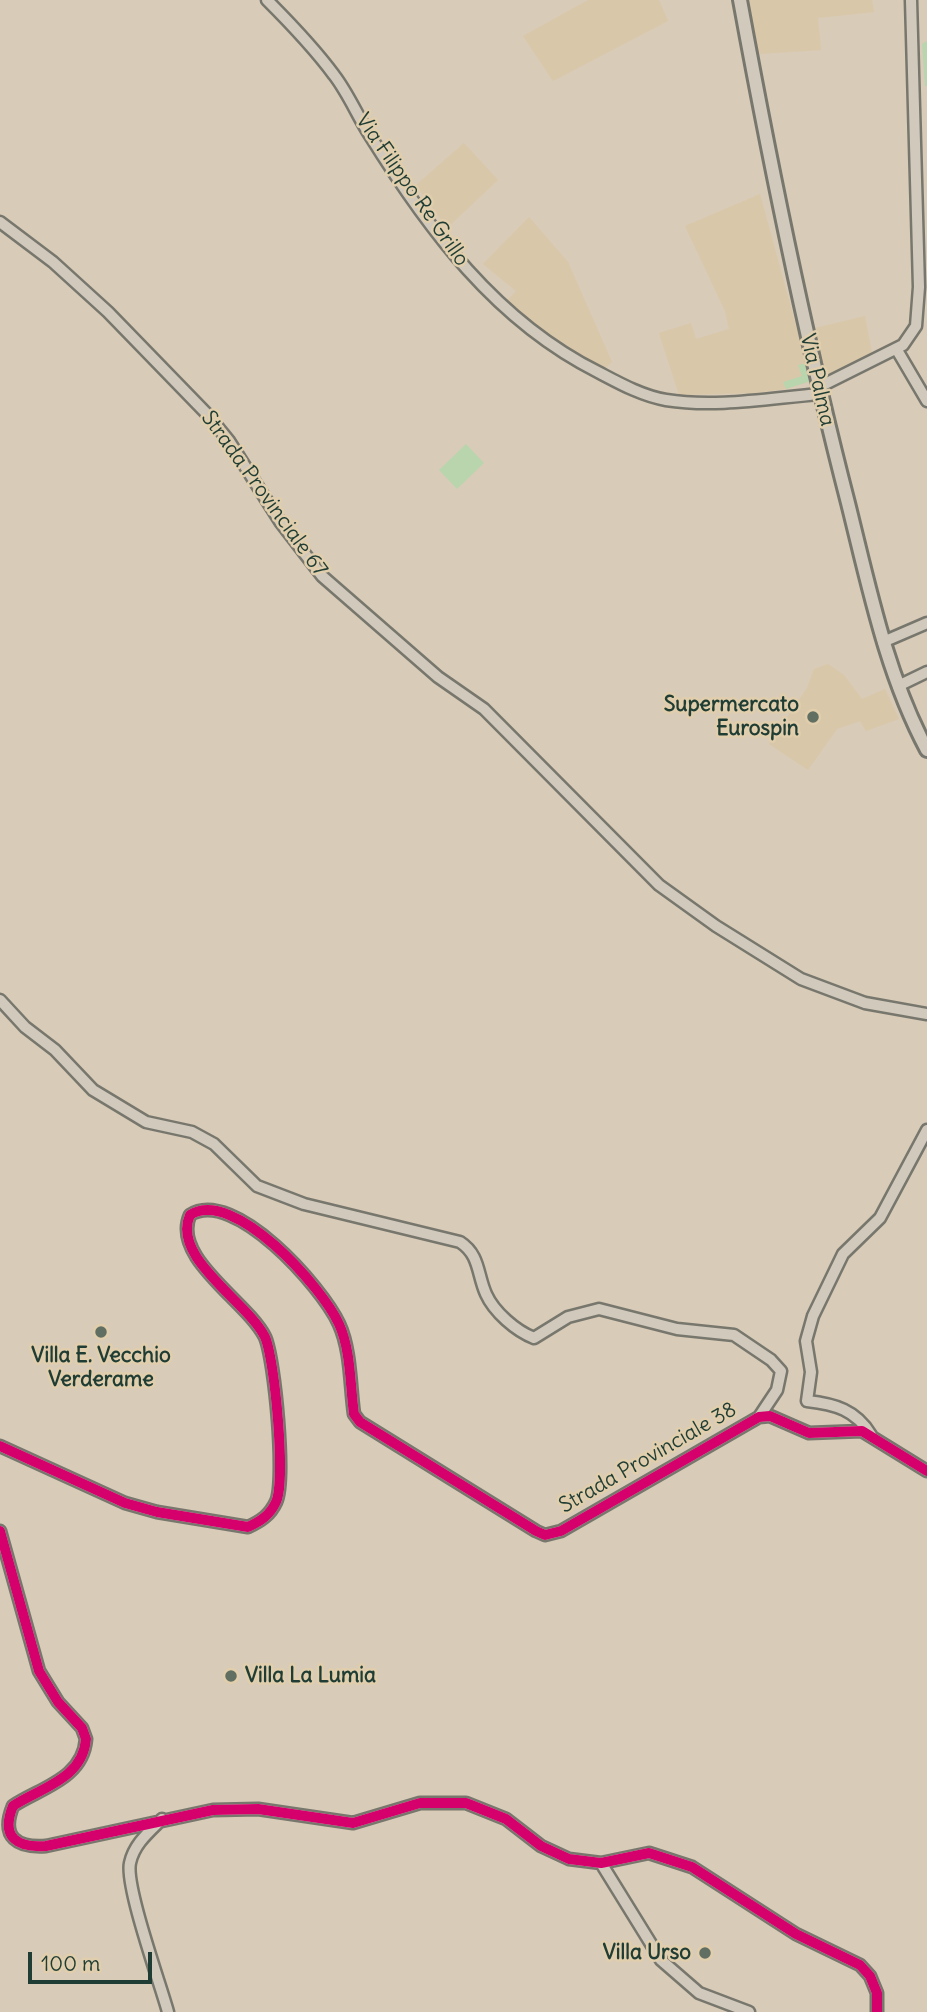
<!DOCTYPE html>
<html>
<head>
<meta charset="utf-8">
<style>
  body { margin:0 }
  #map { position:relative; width:927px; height:2012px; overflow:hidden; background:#d8cbb7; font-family:Delius,sans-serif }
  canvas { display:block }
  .scale { position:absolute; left:28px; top:1952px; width:124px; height:32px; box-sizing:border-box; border:4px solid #1f3d34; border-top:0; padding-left:9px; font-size:21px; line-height:24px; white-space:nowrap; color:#1f3d34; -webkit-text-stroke:5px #e1ceac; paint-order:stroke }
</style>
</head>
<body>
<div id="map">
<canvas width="927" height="2012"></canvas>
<div class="scale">100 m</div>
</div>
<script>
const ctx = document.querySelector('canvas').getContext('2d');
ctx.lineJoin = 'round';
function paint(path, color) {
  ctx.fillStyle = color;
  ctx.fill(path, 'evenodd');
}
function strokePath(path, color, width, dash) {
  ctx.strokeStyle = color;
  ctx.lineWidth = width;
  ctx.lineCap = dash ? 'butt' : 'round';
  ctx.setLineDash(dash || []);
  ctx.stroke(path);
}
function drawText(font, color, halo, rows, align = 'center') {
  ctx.font = font + ' Delius,sans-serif';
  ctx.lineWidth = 5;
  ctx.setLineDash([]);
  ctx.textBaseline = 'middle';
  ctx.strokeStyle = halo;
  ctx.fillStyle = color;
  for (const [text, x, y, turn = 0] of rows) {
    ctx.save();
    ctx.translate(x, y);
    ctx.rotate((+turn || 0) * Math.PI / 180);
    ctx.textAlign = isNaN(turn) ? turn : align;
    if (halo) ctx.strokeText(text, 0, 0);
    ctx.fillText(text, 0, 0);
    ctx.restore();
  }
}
const built = new Path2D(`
  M588 0H659L668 21 553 81 523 36Z
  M747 0H872L874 12 818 18 821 50 758 54Z
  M464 143 498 180 447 228 416 185Z
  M760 194 811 381 786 389 756 393 679 395 659 333 691 323 696 339 729 329 725 311 685 226Z
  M529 217 568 262 612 362 603 370 539 332 506 302 516 291 483 264Z
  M865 316 872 353 825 379 811 329Z
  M828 664 844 675 862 699 885 689 899 719 866 731 860 721 837 729 808 770 769 744 807 688 814 669Z`);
const green = new Path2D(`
  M927 41V86H925L922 44Z
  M807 363 811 381 786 389 783 382 802 376 798 365Z
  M466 444 484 463 457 489 439 470Z`);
const minor = new Path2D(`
  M267 0C291 24 314 48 334 75 348 93 357 115 369 134 428 229 496 321 598 372 619 383 642 396 666 400 716 408 770 398 820 394
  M0 222 53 262 108 312 207 414 229 441 281 523 322 576 438 677 484 709 659 885 716 926 801 979 865 1003 927 1014
  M897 350 927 401
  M819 387 903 345 916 326 919 287 911 0
  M883 642 927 623
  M898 686 927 672
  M0 1000 25 1027 55 1050 93 1090 146 1122 192 1132 214 1144 257 1186 304 1204 460 1242C480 1255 477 1274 486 1294 494 1312 516 1331 534 1338L568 1317 599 1309 677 1329 734 1335 771 1360 781 1371 777 1390 759 1417
  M871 1435C856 1410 835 1404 807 1401L811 1372 806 1341 813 1316 843 1254 880 1218 927 1130
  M0 1446 125 1503 157 1512 248 1527C261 1521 270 1515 276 1502 286 1481 275 1360 265 1337 247 1301 171 1258 190 1215 234 1187 322 1287 339 1324 351 1350 350 1385 354 1414L360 1422 536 1531 545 1535 561 1531 759 1417 770 1416 809 1433 862 1431 927 1471
  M0 1531 39 1671 58 1702 82 1728 86 1739C83 1779 40 1788 13 1806 0 1838 18 1848 46 1846L213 1810 258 1809 353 1823 420 1803H466L506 1819 541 1846 569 1859 601 1863 649 1853 692 1867 796 1934 860 1965 870 1976 877 1993V2012
  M162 1819C149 1832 134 1844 130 1863 125 1886 160 1983 168 2012
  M601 1863 661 1960 699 1993 749 2012`);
const major = new Path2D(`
  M740 0C771 169 805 337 848 503 869 587 886 673 927 750`);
const cycleway = new Path2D(`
  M0 1446 125 1503 157 1512 248 1527C261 1521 270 1515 276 1502 286 1481 275 1360 265 1337 247 1301 171 1258 190 1215 234 1187 322 1287 339 1324 351 1350 350 1385 354 1414L360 1422 536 1531 545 1535 561 1531 759 1417 770 1416 809 1433 862 1431 927 1471
  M0 1531 39 1671 58 1702 82 1728 86 1739C83 1779 40 1788 13 1806 0 1838 18 1848 46 1846L213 1810 258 1809 353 1823 420 1803H466L506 1819 541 1846 569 1859 601 1863 649 1853 692 1867 796 1934 860 1965 870 1976 877 1993V2012`);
const markers = [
  [813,717,7,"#606f62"],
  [101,1332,7,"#606f62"],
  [231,1676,7,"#606f62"],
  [705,1953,7,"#606f62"]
];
const streetNames = [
  ["Via Filippo Re Grillo",412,190,55],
  ["Via Palma",817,380,77],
  ["Strada Provinciale 67",264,494,54],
  ["Strada Provinciale 38",648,1458,-30]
];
const poiNames = [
  ["Supermercato",799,705],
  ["Eurospin",799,729],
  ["Villa E. Vecchio",101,1356,"center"],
  ["Verderame",101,1380,"center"],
  ["Villa La Lumia",245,1676,"left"],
  ["Villa Urso",691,1953]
];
paint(built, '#d9c7a9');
paint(green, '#b9d5ae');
strokePath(minor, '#78776d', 15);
strokePath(major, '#78776d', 18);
strokePath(minor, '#d1c9bc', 10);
strokePath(major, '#d1c9bc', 12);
strokePath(cycleway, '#d6006c', 10);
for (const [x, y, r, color] of markers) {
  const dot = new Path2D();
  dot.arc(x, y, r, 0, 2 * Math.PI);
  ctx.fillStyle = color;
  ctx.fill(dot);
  strokePath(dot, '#e1ceac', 2.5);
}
drawText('21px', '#1f3d34', '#e1ceac', streetNames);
drawText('bold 21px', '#1f3d34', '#e1ceac', poiNames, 'right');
</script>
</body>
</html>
